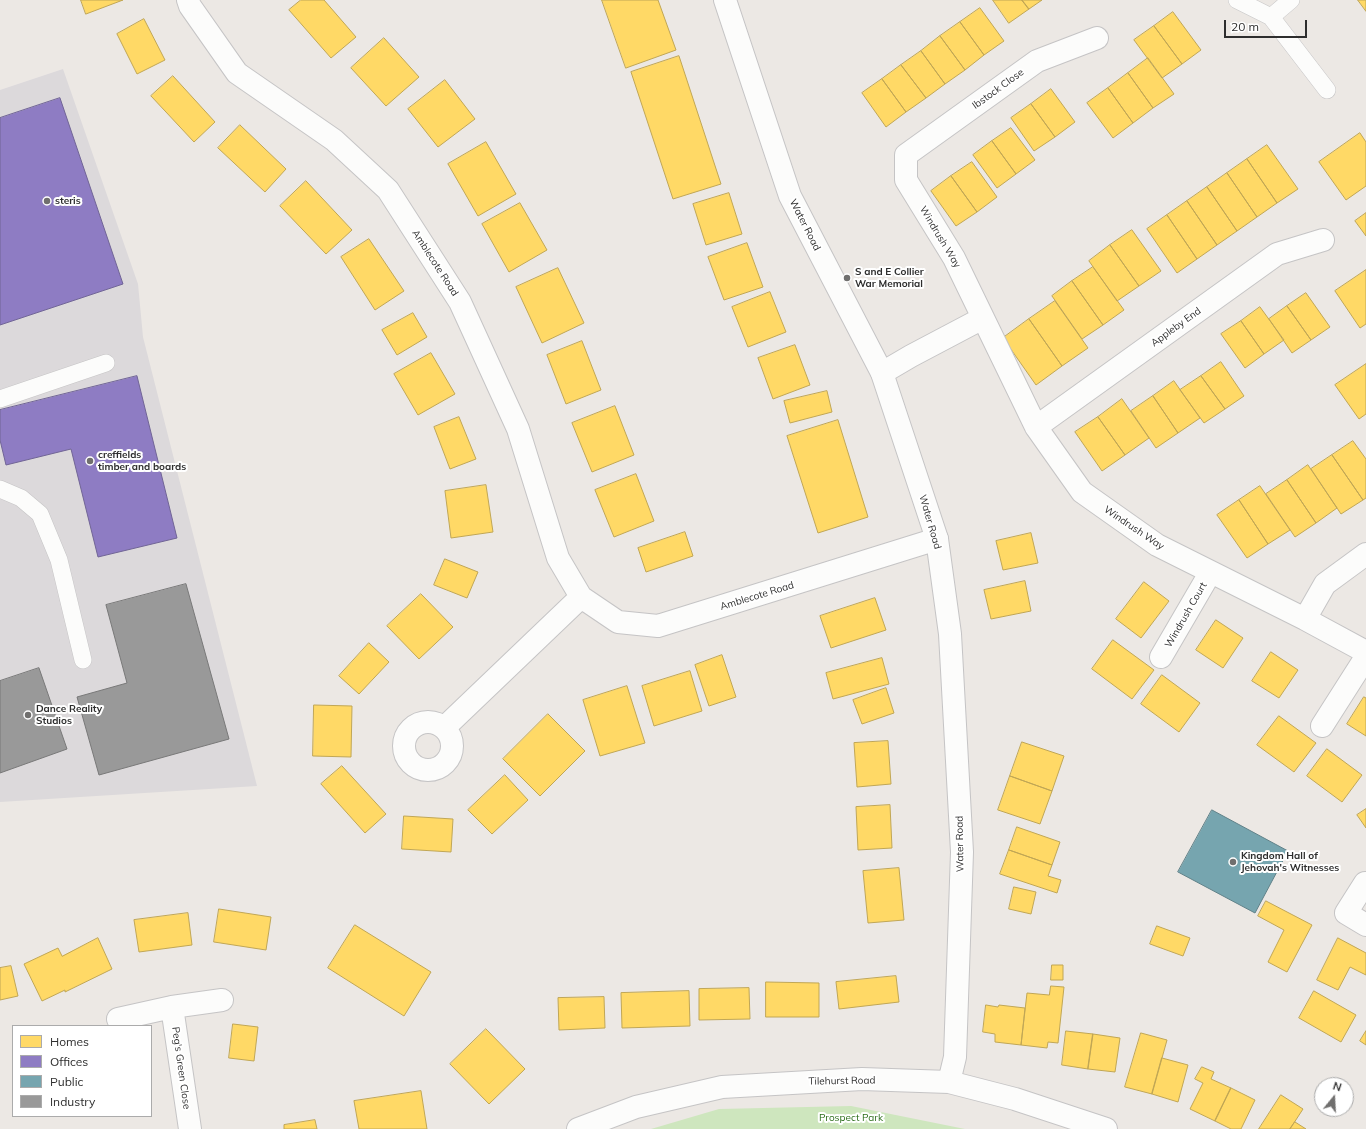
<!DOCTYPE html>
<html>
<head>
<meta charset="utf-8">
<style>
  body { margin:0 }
  #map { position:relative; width:1366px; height:1129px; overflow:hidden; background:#ece8e4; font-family:Mulish,sans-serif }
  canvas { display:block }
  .legend { position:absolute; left:12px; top:1025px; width:140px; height:92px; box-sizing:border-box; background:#fff; border:1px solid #ababab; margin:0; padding:5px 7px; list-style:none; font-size:12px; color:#2e2e2e }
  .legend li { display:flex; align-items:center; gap:8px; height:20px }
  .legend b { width:20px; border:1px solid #ababab }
  .north { position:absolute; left:1314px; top:1077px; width:40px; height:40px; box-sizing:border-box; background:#fff; border:1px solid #ababab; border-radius:50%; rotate:18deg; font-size:11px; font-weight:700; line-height:16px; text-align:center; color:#2e2e2e }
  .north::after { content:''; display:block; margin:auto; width:14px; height:18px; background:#706f6e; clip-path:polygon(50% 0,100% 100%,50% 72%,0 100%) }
  .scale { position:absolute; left:1224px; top:20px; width:83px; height:18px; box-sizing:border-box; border:2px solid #2e2e2e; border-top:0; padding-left:5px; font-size:12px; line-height:14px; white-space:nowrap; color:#2e2e2e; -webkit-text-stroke:3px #fff; paint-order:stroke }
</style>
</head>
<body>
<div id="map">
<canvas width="1366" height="1129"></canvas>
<ul class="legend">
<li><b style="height:11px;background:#ffd966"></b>Homes</li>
<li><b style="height:11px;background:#8e7cc3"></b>Offices</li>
<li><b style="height:11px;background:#76a5af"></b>Public</li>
<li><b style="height:11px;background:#999"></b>Industry</li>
</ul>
<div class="north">N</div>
<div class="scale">20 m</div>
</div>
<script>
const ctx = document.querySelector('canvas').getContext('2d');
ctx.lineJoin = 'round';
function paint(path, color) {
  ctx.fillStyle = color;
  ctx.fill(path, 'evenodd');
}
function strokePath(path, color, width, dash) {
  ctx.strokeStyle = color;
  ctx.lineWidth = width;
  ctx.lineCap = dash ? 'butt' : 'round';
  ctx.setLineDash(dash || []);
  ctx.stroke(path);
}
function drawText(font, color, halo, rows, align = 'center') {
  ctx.font = font + ' Mulish,sans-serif';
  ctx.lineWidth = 4;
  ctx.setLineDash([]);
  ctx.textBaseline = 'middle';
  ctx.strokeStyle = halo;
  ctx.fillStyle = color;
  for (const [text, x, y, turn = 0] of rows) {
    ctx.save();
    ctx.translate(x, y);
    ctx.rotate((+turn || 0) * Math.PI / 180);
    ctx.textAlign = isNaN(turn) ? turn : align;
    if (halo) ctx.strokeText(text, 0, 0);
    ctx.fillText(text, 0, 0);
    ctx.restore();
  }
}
const industrial = new Path2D(`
  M63 69 138 284 143 337 257 786 0 802V90Z`);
const green = new Path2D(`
  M851 1106 965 1129H651L719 1109Z`);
const homes = new Path2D(`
  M81 0H123L86 14Z
  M301 0H324L356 37 331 58 289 10Z
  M602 0H658L676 50 626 68Z
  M993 0H1022L1029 9 1009 23Z
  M1022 0H1042L1029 9Z
  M1358 0H1366V11Z
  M980 8 1004 41 984 55 960 22Z
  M1173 12 1201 50 1182 64 1154 26Z
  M144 19 165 60 137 74 117 34Z
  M960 22 984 55 965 70 940 36Z
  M1154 26 1182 64 1162 78 1134 40Z
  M940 36 965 70 945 84 921 51Z
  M384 38 419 77 386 106 351 68Z
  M921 51 945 84 926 98 901 65Z
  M679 56 721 184 673 199 631 72Z
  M1148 58 1174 94 1153 108 1128 73Z
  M901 65 926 98 906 112 882 79Z
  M1128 73 1153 108 1133 123 1108 88Z
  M173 76 215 122 194 142 151 96Z
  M882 79 906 112 886 127 862 93Z
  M445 80 475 119 438 147 408 109Z
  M1108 88 1133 123 1113 138 1087 103Z
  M1051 89 1075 122 1055 137 1031 104Z
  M1031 104 1055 137 1034 151 1011 118Z
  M240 125 286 169 265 192 218 148Z
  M1011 128 1035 160 1016 174 992 141Z
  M1360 133 1366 142V186L1346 200 1319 162Z
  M992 141 1016 174 997 188 973 155Z
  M486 142 516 194 478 216 448 164Z
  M1267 145 1298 189 1277 203 1247 159Z
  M1247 159 1277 203 1257 217 1227 173Z
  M972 162 997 197 977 212 951 176Z
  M1227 173 1257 217 1237 231 1207 187Z
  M951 176 977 212 956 226 931 191Z
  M306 181 352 230 326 254 280 206Z
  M1207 187 1237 231 1217 245 1187 201Z
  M729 193 742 234 706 245 693 204Z
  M1187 201 1217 245 1197 259 1167 215Z
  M520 203 547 250 509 272 482 224Z
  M1366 213V236L1355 221Z
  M1167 215 1197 259 1177 273 1147 229Z
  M1132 230 1161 271 1139 286 1110 245Z
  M369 239 404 291 375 310 341 257Z
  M747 243 763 287 724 300 708 257Z
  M1110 245 1139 286 1117 301 1089 261Z
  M1093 267 1124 310 1103 325 1072 281Z
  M558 268 584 323 542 343 516 287Z
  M1366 270V324L1360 328 1335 291Z
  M1072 281 1103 325 1082 339 1052 296Z
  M770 292 786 332 748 347 732 307Z
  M1306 293 1330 327 1311 340 1287 306Z
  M1055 301 1088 348 1062 366 1029 319Z
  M1287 306 1311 340 1292 353 1269 319Z
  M1260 307 1284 340 1264 354 1241 321Z
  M413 313 427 337 397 355 382 330Z
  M1029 319 1062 366 1036 385 1003 338Z
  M1241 321 1264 354 1245 368 1221 334Z
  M582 341 601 390 566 404 547 355Z
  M795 345 810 385 773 399 758 358Z
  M431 353 455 394 418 415 394 374Z
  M1221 362 1244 396 1225 409 1201 376Z
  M1366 364V414L1359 419 1335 385Z
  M1201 376 1225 409 1204 423 1180 390Z
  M1174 381 1200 418 1178 433 1153 396Z
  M827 391 832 412 790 423 784 401Z
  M1153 396 1178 433 1156 448 1131 411Z
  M1122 399 1149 438 1125 455 1098 417Z
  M615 406 634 455 592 472 572 423Z
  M459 417 476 459 450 469 434 427Z
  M1098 417 1125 455 1102 471 1075 432Z
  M838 420 868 517 818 533 787 436Z
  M1353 441 1366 459V498L1363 500 1332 455Z
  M1332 455 1363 500 1341 514 1311 469Z
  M1308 465 1337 508 1316 523 1287 480Z
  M636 474 654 521 614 537 595 490Z
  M1287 480 1316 523 1295 537 1266 494Z
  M486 485 493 532 451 538 445 491Z
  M1260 486 1290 530 1268 544 1239 500Z
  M1239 500 1268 544 1247 558 1217 515Z
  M685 532 693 556 646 572 638 548Z
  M1031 533 1038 563 1003 570 996 541Z
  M445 559 478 572 467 598 434 585Z
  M1025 581 1031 611 991 619 984 590Z
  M1144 582 1169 601 1141 638 1116 619Z
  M421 594 453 627 419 659 387 626Z
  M875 598 886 630 831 648 820 616Z
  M1216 620 1243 638 1223 668 1196 650Z
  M1113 640 1154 670 1132 699 1092 669Z
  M369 643 389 662 359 694 339 676Z
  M1271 652 1298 670 1279 698 1252 681Z
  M722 655 736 697 709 706 695 665Z
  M882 658 889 684 833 699 826 673Z
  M690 671 702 711 654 726 642 686Z
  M1162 675 1200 703 1179 732 1141 704Z
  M627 686 645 743 600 756 583 700Z
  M886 688 894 713 862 724 853 700Z
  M1364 697 1366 698V736L1347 724Z
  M314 705 352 706 351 757 313 756Z
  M548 714 585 751 540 796 503 759Z
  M1279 716 1316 743 1294 772 1257 745Z
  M888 741 891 784 857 787 854 743Z
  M1022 742 1064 756 1052 791 1010 776Z
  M1327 749 1362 775 1342 802 1307 776Z
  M342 766 386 814 365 833 321 784Z
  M505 775 528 800 492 834 468 810Z
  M1010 776 1052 791 1040 824 998 810Z
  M890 805 892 848 858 850 856 807Z
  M1366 809V828L1357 815Z
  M404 816 453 819 451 852 402 849Z
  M1017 827 1060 842 1052 865 1009 850Z
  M1009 850 1052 865 1048 876 1061 880 1057 893 1000 874Z
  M899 868 904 920 868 923 863 871Z
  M1014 887 1036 892 1031 914 1009 909Z
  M1266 901 1312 925 1287 972 1268 962 1284 930 1258 916Z
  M219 909 271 917 266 950 214 942Z
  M188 913 192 945 139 952 134 920Z
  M355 925 431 972 404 1016 328 968Z
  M1157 926 1190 938 1183 956 1150 944Z
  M98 938 112 969 65 992V990L42 1001 24 964 58 948 62 956Z
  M1338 938 1366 953V975L1350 967 1338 990 1317 980Z
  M1052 965H1063V980H1051Z
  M11 966 18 996 0 1000V968Z
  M896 976 899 1002 839 1009 836 982Z
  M766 982 819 983V1017H766Z
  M1051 986 1064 987 1058 1043 1048 1042 1047 1048 1021 1045 1027 993 1049 995Z
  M749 988 750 1019 699 1020V989Z
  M689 991 690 1026 622 1028 621 993Z
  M1314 991 1356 1015 1341 1042 1299 1018Z
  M604 997 605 1028 559 1030 558 998Z
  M986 1005 998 1007 999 1005 1025 1008 1021 1045 995 1042V1034L983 1032Z
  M233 1024 258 1027 254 1061 229 1058Z
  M486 1029 525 1069 489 1104 450 1064Z
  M1066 1031 1093 1034 1088 1069 1062 1065Z
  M1366 1031V1045L1360 1041Z
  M1141 1033 1167 1040 1152 1094 1125 1087Z
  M1093 1034 1120 1038 1115 1072 1088 1069Z
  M1162 1058 1188 1065 1178 1102 1152 1094Z
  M1202 1067 1214 1072 1211 1079 1231 1088 1215 1121 1190 1109 1203 1083 1195 1079Z
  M1231 1088 1255 1100 1241 1129H1231L1215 1121Z
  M421 1091 427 1129H359L354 1101Z
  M1281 1095 1303 1109 1290 1129H1259Z
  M315 1120 317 1129H284V1125Z
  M1295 1122 1306 1129H1290Z`);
const offices = new Path2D(`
  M60 98 123 284 0 325V118Z
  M137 376 177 538 98 557 71 449 6 465 0 440V410Z`);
const public = new Path2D(`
  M1212 810 1288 851 1255 913 1178 872Z`);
const industry = new Path2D(`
  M186 584 229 739 99 775 77 697 127 683 106 605Z
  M39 668 67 749 0 773V681Z`);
const service = new Path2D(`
  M1237 0 1271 17 1327 90
  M1271 17 1291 0
  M0 399 106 363
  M0 489 21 498 40 514 59 560 83 660`);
const minor = new Path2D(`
  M188 0 190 6 237 73 334 140 388 190 460 302 518 429 558 558 581 597 618 622 658 626 937 539
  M1097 38 1037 61 906 155V180L954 258 1036 427 1082 492 1157 545 1305 619 1366 652
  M882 373 911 356 983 318
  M1036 427 1277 254 1323 240
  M1305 619 1325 584 1366 554
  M1161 657 1210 573
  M404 746a24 24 0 1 1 48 0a24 24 0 1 1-48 0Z
  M1322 726 1366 657
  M444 728 581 597
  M1365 883 1346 913 1366 925
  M172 1007 222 1000
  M118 1019 172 1007 190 1129`);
const tertiary = new Path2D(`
  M725 0 790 196 882 373 937 539 950 634 962 852 955 1057 949 1082
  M578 1129 636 1107 722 1087 862 1079 949 1082 1015 1099 1106 1129`);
const markers = [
  [47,201,4,"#706f6e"],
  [847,278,4,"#706f6e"],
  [90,461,4,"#706f6e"],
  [28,715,4,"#706f6e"],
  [1233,862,4,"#706f6e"]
];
const streetNames = [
  ["Ibstock Close",998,89,-36],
  ["Water Road",805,225,63],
  ["Windrush Way",940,237,59],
  ["Amblecote Road",435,263,57],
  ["Appleby End",1176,327,-36],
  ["Water Road",930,522,74],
  ["Windrush Way",1134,528,34],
  ["Amblecote Road",757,596,-17],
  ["Windrush Court",1186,615,-60],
  ["Water Road",960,844,-91],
  ["Peg's Green Close",181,1068,82],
  ["Tilehurst Road",842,1081,-1]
];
const poiNames = [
  ["steris",55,201],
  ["S and E Collier",855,272],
  ["War Memorial",855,284],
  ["creffields",98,455],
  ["timber and boards",98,467],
  ["Dance Reality",36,709],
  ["Studios",36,721],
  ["Kingdom Hall of",1241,856],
  ["Jehovah's Witnesses",1241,868]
];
const parkNames = [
  ["Prospect Park",851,1118]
];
paint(industrial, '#dcd9db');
paint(green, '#cee6be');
paint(homes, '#ffd966');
strokePath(homes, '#c0a655', 1);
paint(offices, '#8e7cc3');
strokePath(offices, '#716596', 1);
paint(public, '#76a5af');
strokePath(public, '#608188', 1);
paint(industry, '#999');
strokePath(industry, '#797979', 1);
strokePath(service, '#c5c4c5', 18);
strokePath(minor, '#c5c4c5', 24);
strokePath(tertiary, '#c5c4c5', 24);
strokePath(service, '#fcfcfb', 17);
strokePath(minor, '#fcfcfb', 22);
strokePath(tertiary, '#fcfcfb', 22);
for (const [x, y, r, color] of markers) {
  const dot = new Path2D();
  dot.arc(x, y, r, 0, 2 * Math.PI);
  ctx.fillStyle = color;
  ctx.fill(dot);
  strokePath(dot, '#fff', 1.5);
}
drawText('10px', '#2e2e2e', '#fff', streetNames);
drawText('bold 10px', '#2e2e2e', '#fff', poiNames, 'left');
drawText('10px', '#2c6e1b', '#fff', parkNames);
</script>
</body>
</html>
